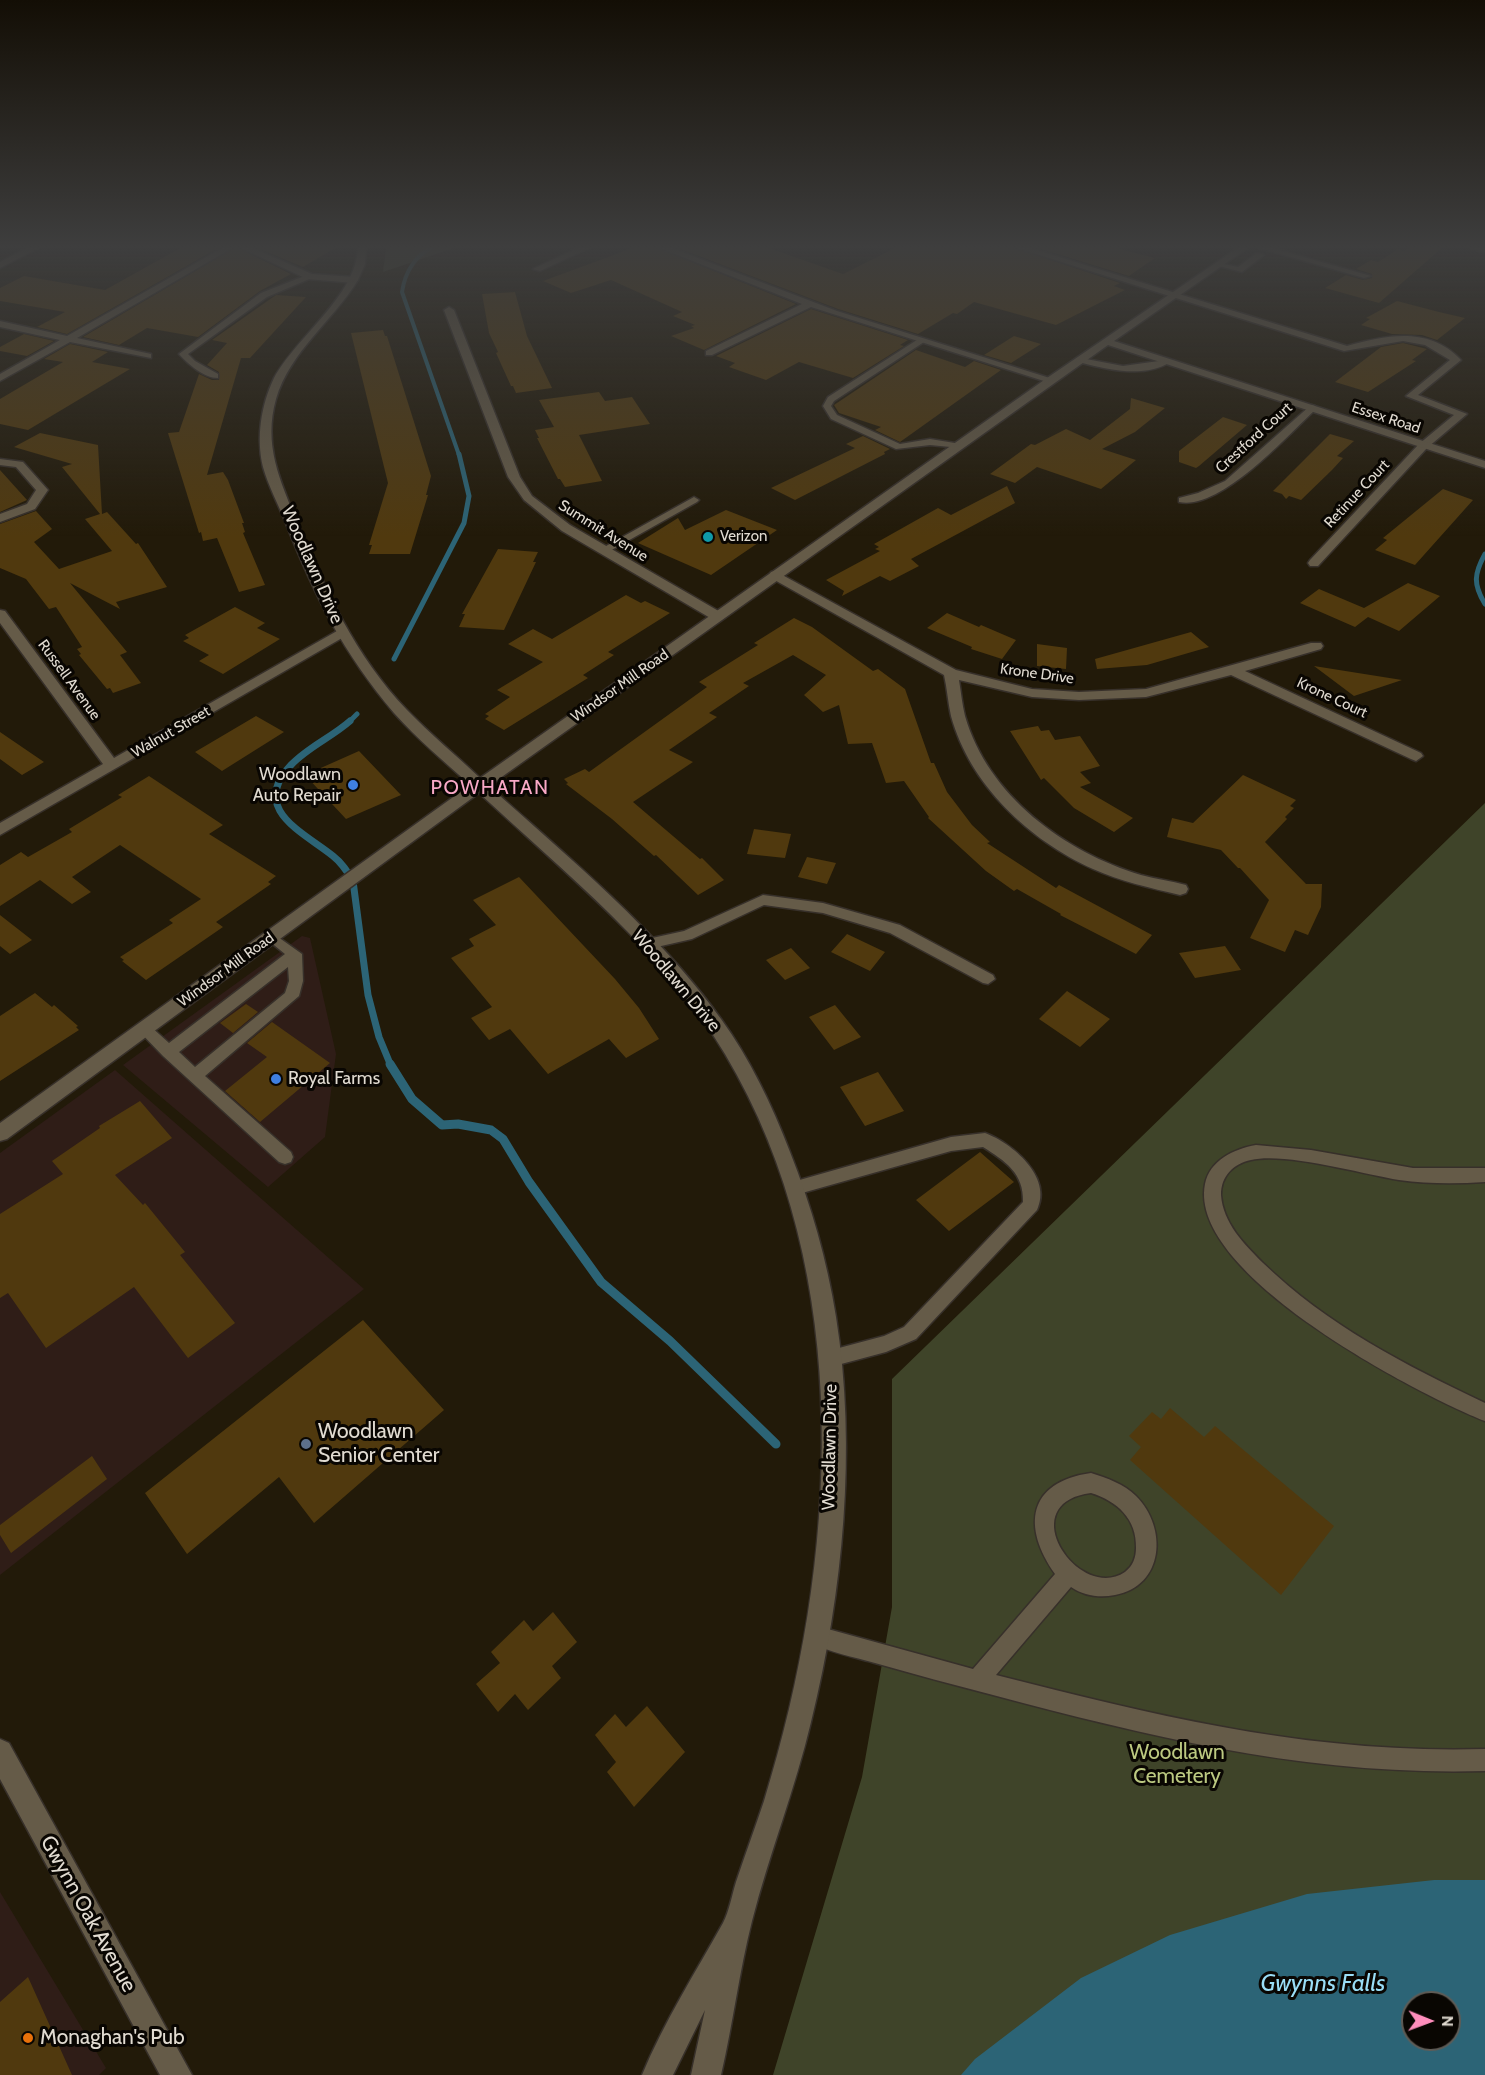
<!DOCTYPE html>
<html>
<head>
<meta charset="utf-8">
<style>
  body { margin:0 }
  #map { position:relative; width:1485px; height:2075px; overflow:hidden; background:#221a09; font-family:Cabin,sans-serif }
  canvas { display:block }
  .north { position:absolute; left:1401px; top:1991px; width:60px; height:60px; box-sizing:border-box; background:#090602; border:2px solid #5f5b55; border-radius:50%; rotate:91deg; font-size:16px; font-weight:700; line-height:24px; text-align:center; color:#e1dbd1 }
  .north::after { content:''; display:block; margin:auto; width:21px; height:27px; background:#fe8ebc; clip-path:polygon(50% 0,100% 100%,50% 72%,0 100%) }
</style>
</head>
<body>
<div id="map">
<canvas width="1485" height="2075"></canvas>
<div class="north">N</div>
</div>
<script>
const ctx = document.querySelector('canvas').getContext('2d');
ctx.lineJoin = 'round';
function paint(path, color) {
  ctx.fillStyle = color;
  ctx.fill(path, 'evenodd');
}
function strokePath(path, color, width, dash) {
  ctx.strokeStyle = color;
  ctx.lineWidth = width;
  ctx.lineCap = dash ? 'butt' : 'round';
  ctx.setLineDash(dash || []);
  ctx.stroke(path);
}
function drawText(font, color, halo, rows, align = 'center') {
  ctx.font = font + ' Cabin,sans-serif';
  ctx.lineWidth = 6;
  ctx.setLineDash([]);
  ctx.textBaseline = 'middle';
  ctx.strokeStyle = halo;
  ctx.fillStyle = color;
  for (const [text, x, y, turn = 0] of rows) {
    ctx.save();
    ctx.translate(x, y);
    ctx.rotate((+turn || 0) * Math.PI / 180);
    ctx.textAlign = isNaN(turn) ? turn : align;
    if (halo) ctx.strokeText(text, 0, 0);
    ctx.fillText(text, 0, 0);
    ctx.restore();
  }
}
const commercial = new Path2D(`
  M302 936 310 938 336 1054 325 1137 268 1187 123 1065Z
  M115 1070 364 1289 0 1575V1153Z
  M0 1892 106 2068 99 2075H0Z`);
const green = new Path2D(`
  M386 247H457L383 272Z
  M1485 803V2075H773L862 1777 892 1607V1379ZM1413 2003H1449V2039H1413Z`);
const water = new Path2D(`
  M1434 1880H1485V2075H961L975 2059 1081 1978 1170 1935 1307 1894ZM1413 2003H1449V2039H1413Z`);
const streamFar3 = new Path2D(`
  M432 247C414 257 405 272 402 292L459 455`);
const streamFar2 = new Path2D(`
  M1485 554C1474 574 1473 584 1485 604
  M394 659 464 523 469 496 459 454
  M349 722 357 714`);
const streamFar1 = new Path2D(`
  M350 721C332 737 308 747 291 765 249 809 303 832 333 856 342 863 347 871 353 881L368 995 379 1037 391 1066`);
const stream = new Path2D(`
  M390 1064 412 1099 442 1125 458 1124 491 1130 503 1139 529 1182 601 1282 670 1341 776 1444`);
const building = new Path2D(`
  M182 247H220L67 334 37 327 65 312 0 301V288L24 276 105 290Z
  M236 247 291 274 260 291 198 337 147 328 119 345 83 337Z
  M255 247H337L303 267Z
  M635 247H655L796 304 704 350 671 336 694 328 691 326 695 325 673 316 682 312 611 280 571 293 543 281Z
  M675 247H766L843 274 897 247H1012L1120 283 1114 286 1125 290 1056 325 974 302 957 314 953 313 918 334 838 309Z
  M1034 247H1112L1155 258 1129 276Z
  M1410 247H1443L1379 303 1325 288 1346 275 1363 280 1372 278V274L1356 269 1371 260 1378 262 1398 249 1404 251Z
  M515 292 527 336 552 388 516 393 513 386H511L496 353 498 352 489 333 482 294Z
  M276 295 306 297 250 358H241L207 475 223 472 228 480 244 523H242L245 532 243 533 265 585 239 592 217 538 203 541 201 532 199 533 168 433 179 432 199 374 212 380H219V372L207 365 227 343 212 340Z
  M1397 301 1439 312 1465 318 1437 340 1422 335 1392 334 1361 325 1370 319 1366 318Z
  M811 309 908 340 900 345 904 346 853 378 799 362 766 380 729 367 735 363 716 356Z
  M383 330 385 336H387L431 476 426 495H428L410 554H369L372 545H369L388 483 351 333Z
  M24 334 54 341 27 356 0 351V347Z
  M1014 336 1041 344 1011 363 984 355Z
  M1403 343 1427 349 1412 360 1416 361 1368 392 1335 382 1381 347Z
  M70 344 108 352 92 362 130 369 28 430 0 424V399L63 362 44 359Z
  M916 350 965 367 974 361 1001 370 900 442 875 430 881 427 839 413 834 405Z
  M599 392 605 401 632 397 650 424 579 435 602 481 565 487 560 479H558L537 438H539L535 430 554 427 539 400Z
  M1131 398 1165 408 1135 432 1102 449 1136 460 1101 489 1037 467 1015 483 990 474 1031 444 1035 445 1066 429 1090 440 1130 409Z
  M1223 417 1247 425 1199 466 1196 468 1179 462V451Z
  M40 433 98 445 102 514 107 512 136 544 138 543 167 587 116 602 120 609 70 583 127 652 120 655 141 683 113 693 110 688 107 689 79 655 81 654 77 649 82 647 56 607 49 609 26 579 0 568V524L36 511 52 529 34 542 59 569 112 551 85 519 100 514 62 467 72 464 14 447Z
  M1330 434 1354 441 1337 456 1343 458 1332 470 1301 500 1289 496 1286 499 1282 494 1273 491Z
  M863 436 890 449 884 452 885 454 795 500 771 488 855 448 846 444Z
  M0 470 27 500 0 512Z
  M1007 486 1015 503 911 559 919 566 890 581 880 576 842 596 844 591 826 580 880 551 875 549 879 547 874 544 938 508 951 515Z
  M1443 489 1473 500 1415 565 1375 550 1387 540 1383 538Z
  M726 510 777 530 711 575 638 543 678 518 685 530Z
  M498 549 538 552 533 562H536L504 630 459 627 465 614H462Z
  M1408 583 1440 596 1399 631 1368 617 1355 627 1300 603 1319 589 1364 608Z
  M626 595 641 603 645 601 670 613 608 652 614 655 583 675 588 678 504 730 485 719 489 716 485 714 510 697 497 690 543 662 508 644 533 629 552 639Z
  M235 607 265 623 257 628 280 639 223 674 199 661 209 655 183 641 189 638 185 635Z
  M947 613 979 627 981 625 1016 640 1002 659 971 649 972 647 927 628Z
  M794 618 812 627 873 671 878 669 905 689 931 763H934L947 792 972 825 990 842 987 843 1056 888 1059 885 1152 935 1136 954 1060 915 1061 914 1017 889 1014 891 986 871 928 818 929 817 904 781 886 783 872 743 848 744 839 705 823 712 804 695 826 675 793 655 743 683 749 686 709 713 717 717 669 750 693 762 633 802 700 859 702 858 724 880 698 895 656 855 654 856 612 819 566 784 568 783 564 779 585 769 589 772 707 687 699 682 758 645 754 643Z
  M1191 632 1209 647 1147 665 1097 669 1095 659Z
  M1037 644 1067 648 1066 669 1037 666Z
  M1314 666 1402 680 1354 696Z
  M256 716 284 732 222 771 195 752Z
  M1038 726 1041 731 1049 730 1055 740 1080 736 1100 766 1080 772 1091 783 1080 787 1133 818 1114 832 1074 808 1044 778 1041 780 1010 731Z
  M0 732 44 762 22 775 0 759Z
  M359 751 401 795 346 819 305 775Z
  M1243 775 1296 800 1290 806 1294 808 1285 817 1287 819 1265 842 1306 884H1322L1321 907 1308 935 1295 930 1285 952 1250 938 1269 900 1240 868H1238L1221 850 1167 837 1172 818 1193 823Z
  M149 776 223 825 209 834 276 876 268 882 271 884 216 922 223 927 146 980 122 961 124 960 120 957 173 923 169 920 201 899 120 845 72 877 91 892 72 904 40 880 0 906V865L21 852 28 857 72 832 69 829 122 797 118 795Z
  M754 829 791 834 785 858 747 854Z
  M807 857 836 863 827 884 798 877Z
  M519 877 615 979 639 1008 659 1039 626 1058 609 1039 548 1074 510 1029 489 1040 471 1018 492 1007 451 958 474 946 469 939 496 925 473 900Z
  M0 915 32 940 10 954 0 946Z
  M847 934 885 952 870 971 831 952Z
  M1225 946 1241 970 1195 978 1179 953Z
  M791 948 810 968 785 980 766 960Z
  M1067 991 1110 1019 1080 1047 1039 1019Z
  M35 993 52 1007 54 1005 78 1026 76 1027 79 1030 0 1081V1016Z
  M246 1004 258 1012 233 1033 220 1023Z
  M835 1005 861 1037 834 1050 809 1017Z
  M272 1022 330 1063 260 1122 225 1091 267 1057 247 1043Z
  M878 1072 904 1111 865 1126 840 1087Z
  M140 1101 172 1138 115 1175 143 1205 145 1203 185 1252 180 1255 235 1323 188 1358 134 1287 46 1348 8 1293 0 1298V1214L63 1174 52 1161 100 1128 99 1126Z
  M980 1152 1014 1182 949 1231 916 1200Z
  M363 1320 444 1410 314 1523 279 1477 187 1554 145 1493Z
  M1170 1408 1204 1437 1215 1426 1334 1526 1281 1595 1130 1460 1141 1447 1129 1436 1152 1412 1161 1419Z
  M92 1456 107 1479 11 1553 0 1535V1525Z
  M553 1612 577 1642 552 1666 561 1678 528 1710 515 1694 498 1712 476 1684 500 1663 491 1652 524 1620 533 1631Z
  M647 1706 685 1752 634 1807 607 1772 616 1762 595 1735 615 1714 626 1727Z
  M28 1977 72 2075H0V2002Z`);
const lane = new Path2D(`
  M1256 247H1268L1371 276 1364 278Z
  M1257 253 1264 255 1242 272 1215 265 1219 263 1238 267Z
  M307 275 314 277 267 297 188 354 195 361 218 374V378C204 378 188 364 179 354L261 293Z
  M920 338 927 340 834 401 831 406 837 415 900 444 930 439 961 444V448L930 445 896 449 831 419 823 406 828 397Z
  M1081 358 1123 366 1166 360 1170 362C1144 379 1106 369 1078 362V358Z
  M694 497 699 500 697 502 608 552 599 550Z
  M763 895 823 903 900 925 993 975 995 979 988 984 983 983 890 933 823 913 764 905 692 939 648 949 641 944 643 940 684 931Z
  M271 932 302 954 303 981 299 996 205 1076 291 1152 293 1157 291 1162 285 1164 279 1162 163 1056 137 1029 139 1025H149L169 1043 285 954 264 937 266 933ZM288 967 289 981 285 993 195 1067 179 1052Z
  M985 1133C1012 1143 1053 1177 1037 1210L916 1339 886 1352 830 1367 824 1364 821 1358 824 1352 884 1336 904 1327 1023 1202C1024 1173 1005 1161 983 1147L951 1151 795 1195 789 1193 787 1188 789 1183 951 1137Z
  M1256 1145 1311 1150 1413 1168H1485V1182C1456 1184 1427 1184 1399 1180 1362 1174 1285 1152 1251 1160 1233 1164 1221 1176 1221 1195 1223 1223 1244 1244 1263 1263 1327 1325 1405 1365 1485 1403V1421C1417 1394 1187 1274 1205 1184 1210 1160 1234 1149 1256 1145Z
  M1091 1473C1107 1478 1124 1484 1136 1496 1168 1528 1164 1586 1115 1595 1100 1598 1084 1596 1071 1587L996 1675C1161 1717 1312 1754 1485 1749V1771C1311 1776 1159 1739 993 1695 954 1685 914 1674 875 1663 853 1657 830 1652 810 1643L807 1636 810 1629 817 1626 973 1669 1055 1574C1022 1527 1027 1482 1091 1473ZM1091 1493C1117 1501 1137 1519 1136 1548 1136 1557 1133 1566 1125 1572 1079 1603 1011 1503 1091 1493Z`);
const street = new Path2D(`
  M29 247H40L0 268V262Z
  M224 247H234L77 338 151 354V358L70 342 0 381V374L60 340 0 327V321L67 336Z
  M239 247H250L312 274 354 277 358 280 354 283 307 279Z
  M580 247H591L540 271 533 269Z
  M657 247H669L837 311 1056 380 1047 382 811 307 712 355H706V351L802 304Z
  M1014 247H1027L1347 346C1387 335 1429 326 1461 360L1418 395 1467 414 1427 448 1318 566H1310L1308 563 1310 560 1419 444 1454 415 1406 396 1450 360 1425 345 1403 341 1344 351Z
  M1471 247H1485V252L1472 249Z
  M449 307 454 310 520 477 532 496 570 525 722 613 723 616 722 619H712L562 531 524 500 508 477 444 310Z
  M1311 405 1315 406V410C1286 437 1220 511 1179 502V498L1198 493 1225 481Z
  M0 459 23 462 48 490 35 509 0 522V514L27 504 36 490 16 467 0 465Z
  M775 571 956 670 1032 689 1079 692 1146 689 1311 643H1321L1323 646 1321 649 1245 671 1421 753 1423 756 1416 761 1411 759 1231 675 1146 697 1079 700 1032 697 959 680C961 692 962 704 965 716 988 796 1065 852 1141 875 1156 879 1171 881 1186 885L1188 889 1186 893 1180 895C1150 888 1120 881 1093 869 1029 840 970 785 951 716 948 703 947 688 944 675L771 578 769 575 771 572Z
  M0 610 5 611 114 758 337 631H347L349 634 0 835V823L103 764 0 623Z`);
const secondary = new Path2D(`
  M358 247H366L365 264 358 280C333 321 290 351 276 399 263 445 280 480 297 522 325 589 355 656 407 710 430 734 456 755 480 778L1047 378 1239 247H1249L1114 341 1485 461V468L1108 345 489 786C570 859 657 930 721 1019 750 1059 772 1105 790 1152 811 1205 827 1260 836 1317 857 1449 843 1592 811 1722 795 1790 769 1854 752 1921 739 1972 733 2024 721 2075H691L705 2010 673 2075H642C664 2022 695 1973 723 1923 729 1912 732 1895 736 1882 745 1855 755 1828 764 1801 838 1563 857 1275 725 1054 665 953 564 872 479 793L7 1139 0 1141V1123L470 785C445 762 417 739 394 713 343 653 314 595 285 521 278 504 268 485 263 467 256 438 261 405 274 378 297 336 357 295 358 247Z
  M0 1739 9 1743 192 2075H160L0 1779Z`);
const markers = [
  [708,537,6,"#0f9aa8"],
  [353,785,6,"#3f7fe0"],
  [276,1079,6,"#3f7fe0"],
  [306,1444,6,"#5c6f8a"],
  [28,2038,6,"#e8710a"]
];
const farStreetnames = [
  ["Essex Road",1386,418,18],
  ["Crestford Court",1254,438,-42],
  ["Retinue Court",1357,494,-47],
  ["Summit Avenue",603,531,32],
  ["Krone Drive",1037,674,8],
  ["Russell Avenue",69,680,54],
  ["Windsor Mill Road",620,686,-35],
  ["Krone Court",1332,698,25],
  ["Walnut Street",171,732,-30],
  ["Windsor Mill Road",226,970,-36]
];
const farPoinames = [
  ["Verizon",720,537]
];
const streetNames = [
  ["Woodlawn Drive",312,565,66],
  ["Woodlawn Drive",676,981,50],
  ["Woodlawn Drive",830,1447,-89]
];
const poiNames = [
  ["Woodlawn",341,775],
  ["Auto Repair",341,796],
  ["Royal Farms",288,1079,"left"]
];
const neighbourhoodNames = [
  ["POWHATAN",490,788]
];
const nearPoinames = [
  ["Woodlawn",318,1432],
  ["Senior Center",318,1456],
  ["Monaghan's Pub",40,2038]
];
const nearParknames = [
  ["Woodlawn",1177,1753],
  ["Cemetery",1177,1777]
];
const nearStreetnames = [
  ["Gwynn Oak Avenue",88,1914,61]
];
const nearWaternames = [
  ["Gwynns Falls",1323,1984]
];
paint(commercial, '#2f1d17');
paint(green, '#3f4429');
paint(water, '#2c6476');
strokePath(streamFar3, '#2c6476', 4);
strokePath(streamFar2, '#2c6476', 5);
strokePath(streamFar1, '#2c6476', 7);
strokePath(stream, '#2c6476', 9);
paint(building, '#50390e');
strokePath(lane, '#37302a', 3);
strokePath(street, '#37302a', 3);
strokePath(secondary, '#37302a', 3);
paint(lane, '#655b48');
paint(street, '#655b48');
paint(secondary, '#655b48');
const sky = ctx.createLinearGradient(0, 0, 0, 537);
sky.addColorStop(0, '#130e05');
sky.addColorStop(0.46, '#3e3e3e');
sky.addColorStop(1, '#3e3e3e00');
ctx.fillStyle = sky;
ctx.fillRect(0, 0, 1485, 537);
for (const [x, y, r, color] of markers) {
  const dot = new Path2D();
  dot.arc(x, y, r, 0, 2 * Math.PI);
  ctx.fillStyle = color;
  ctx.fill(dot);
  strokePath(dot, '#090602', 2);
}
drawText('15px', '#e1dbd1', '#090602', farStreetnames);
drawText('15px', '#e1dbd1', '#090602', farPoinames, 'left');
drawText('18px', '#e1dbd1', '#090602', streetNames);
drawText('18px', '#e1dbd1', '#090602', poiNames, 'right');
ctx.letterSpacing = '1.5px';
drawText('20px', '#f8a8c6', '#090602', neighbourhoodNames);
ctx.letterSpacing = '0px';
drawText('21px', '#e1dbd1', '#090602', nearPoinames, 'left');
drawText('21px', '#bcc981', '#090602', nearParknames);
drawText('21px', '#e1dbd1', '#090602', nearStreetnames);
drawText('italic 24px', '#9adef7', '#090602', nearWaternames);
</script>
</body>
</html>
